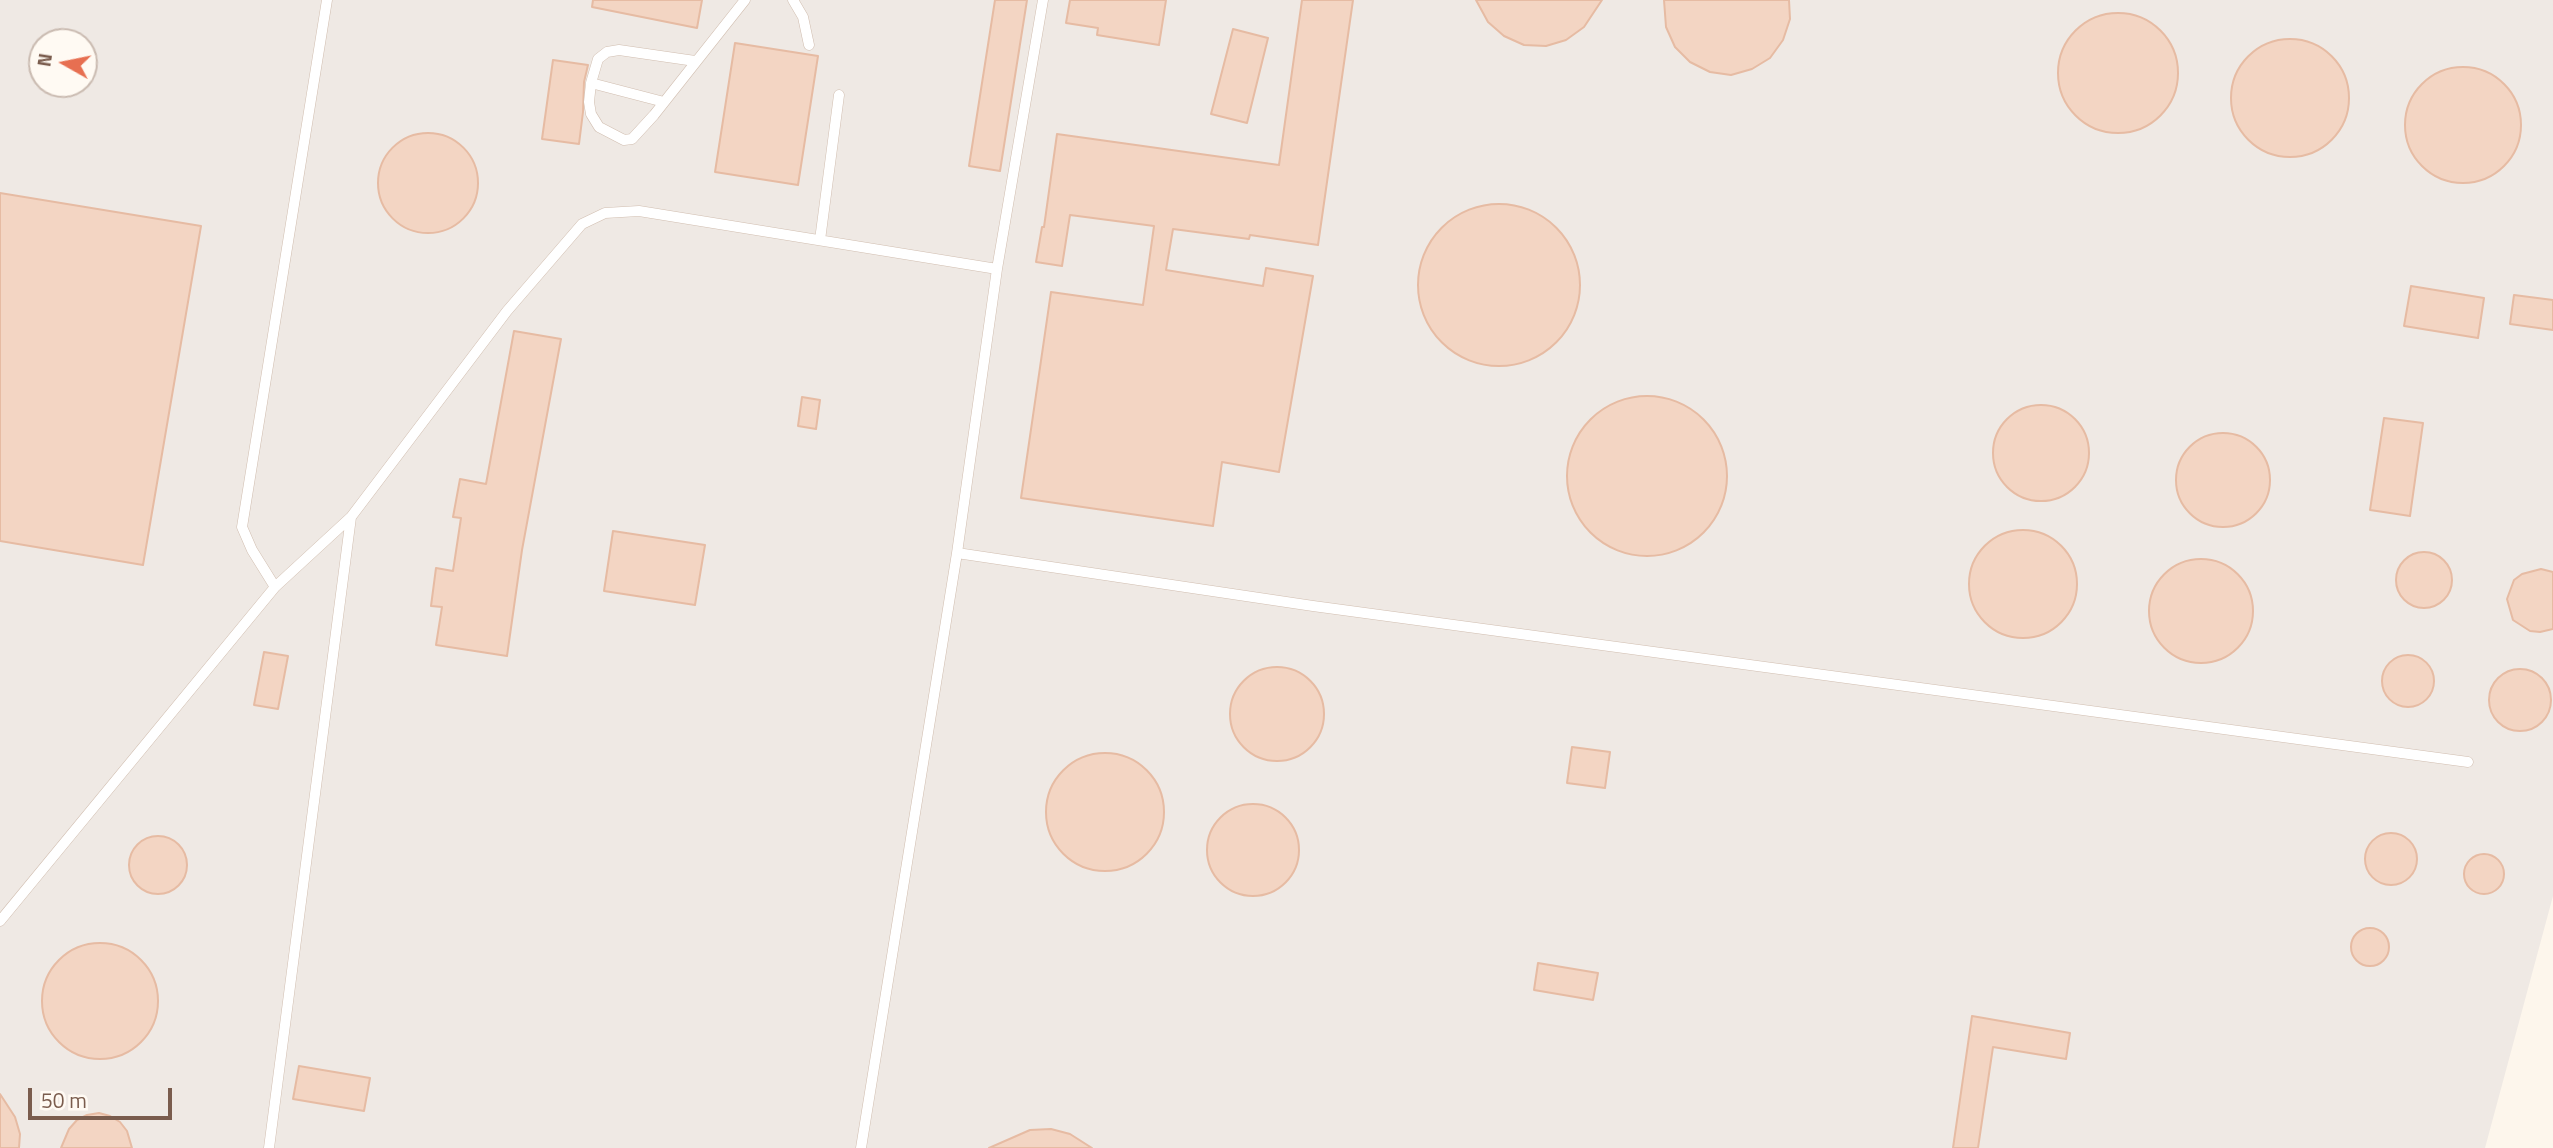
<!DOCTYPE html>
<html>
<head>
<meta charset="utf-8">
<style>
  body { margin:0 }
  #map { position:relative; width:2553px; height:1148px; overflow:hidden; background:#fdf6ec; font-family:"Titillium Web",sans-serif }
  canvas { display:block }
  .north { position:absolute; left:28px; top:28px; width:70px; height:70px; box-sizing:border-box; background:#fffaf3; border:2px solid #cabbb1; border-radius:50%; rotate:279deg; font-size:19px; font-weight:700; line-height:28px; text-align:center; color:#7a5c4d }
  .north::after { content:''; display:block; margin:auto; width:24px; height:32px; background:#e76f51; clip-path:polygon(50% 0,100% 100%,50% 72%,0 100%) }
  .scale { position:absolute; left:28px; top:1088px; width:144px; height:32px; box-sizing:border-box; border:4px solid #7a5c4d; border-top:0; padding-left:9px; font-size:21px; line-height:24px; white-space:nowrap; color:#7a5c4d; -webkit-text-stroke:5px #fffaf3; paint-order:stroke }
</style>
</head>
<body>
<div id="map">
<canvas width="2553" height="1148"></canvas>
<div class="north">N</div>
<div class="scale">50 m</div>
</div>
<script>
const ctx = document.querySelector('canvas').getContext('2d');
ctx.lineJoin = 'round';
function paint(path, color) {
  ctx.fillStyle = color;
  ctx.fill(path, 'evenodd');
}
function strokePath(path, color, width, dash) {
  ctx.strokeStyle = color;
  ctx.lineWidth = width;
  ctx.lineCap = dash ? 'butt' : 'round';
  ctx.setLineDash(dash || []);
  ctx.stroke(path);
}
const industrial = new Path2D(`
  M0 0H2553V896L2485 1148H0ZM42 42H84V84H42Z`);
const building = new Path2D(`
  M593 0H702L697 28 592 7Z
  M995 0H1027L1000 171 969 166Z
  M1070 0H1166L1159 45 1097 35 1098 28 1066 23Z
  M1302 0H1353L1318 245 1250 235 1249 239 1173 229 1166 270 1263 286 1266 268 1313 276 1279 472 1222 462 1213 526 1021 498 1051 292 1143 305 1154 226 1070 215 1062 266 1036 262 1042 227H1044L1057 134 1279 165Z
  M1476 0H1602L1584 27 1566 40 1546 46 1524 45 1504 36 1488 22Z
  M1664 0H1789L1790 19 1783 40 1770 58 1752 69 1731 75 1710 72 1690 62 1675 47 1666 27Z
  M2058 73a60 60 0 1 1 120 0a60 60 0 1 1-120 0Z
  M1233 29 1268 38 1247 123 1211 114Z
  M2231 98a59 59 0 1 1 118 0a59 59 0 1 1-118 0Z
  M735 43 818 56 798 185 715 172Z
  M553 60 588 65 584 82 583 112 579 144 542 139Z
  M2405 125a58 58 0 1 1 116 0a58 58 0 1 1-116 0Z
  M378 183a50 50 0 1 1 100 0a50 50 0 1 1-100 0Z
  M0 193 201 226 143 565 0 541Z
  M1418 285a81 81 0 1 1 162 0a81 81 0 1 1-162 0Z
  M2411 286 2484 298 2478 338 2404 326Z
  M2514 295 2553 300V330L2510 324Z
  M514 331 561 339 522 550 507 656 436 645 442 607 431 606 436 568 453 571 461 518 453 517 460 479 486 484Z
  M1567 476a80 80 0 1 1 160 0a80 80 0 1 1-160 0Z
  M802 397 820 400 816 429 798 426Z
  M1993 453a48 48 0 1 1 96 0a48 48 0 1 1-96 0Z
  M2384 418 2423 423 2410 516 2370 510Z
  M2176 480a47 47 0 1 1 94 0a47 47 0 1 1-94 0Z
  M1969 584a54 54 0 1 1 108 0a54 54 0 1 1-108 0Z
  M613 531 705 545 695 605 604 591Z
  M2396 580a28 28 0 1 1 56 0a28 28 0 1 1-56 0Z
  M2149 611a52 52 0 1 1 104 0a52 52 0 1 1-104 0Z
  M2541 569 2553 572V629L2540 632 2530 631 2513 620 2507 599 2514 580 2522 574Z
  M264 652 288 656 278 709 254 705Z
  M2382 681a26 26 0 1 1 52 0a26 26 0 1 1-52 0Z
  M1230 714a47 47 0 1 1 94 0a47 47 0 1 1-94 0Z
  M2489 700a31 31 0 1 1 62 0a31 31 0 1 1-62 0Z
  M1572 747 1610 752 1605 788 1567 783Z
  M1046 812a59 59 0 1 1 118 0a59 59 0 1 1-118 0Z
  M1207 850a46 46 0 1 1 92 0a46 46 0 1 1-92 0Z
  M2365 859a26 26 0 1 1 52 0a26 26 0 1 1-52 0Z
  M129 865a29 29 0 1 1 58 0a29 29 0 1 1-58 0Z
  M2464 874a20 20 0 1 1 40 0a20 20 0 1 1-40 0Z
  M2351 947a19 19 0 1 1 38 0a19 19 0 1 1-38 0Z
  M42 1001a58 58 0 1 1 116 0a58 58 0 1 1-116 0Z
  M1538 963 1598 973 1593 1000 1534 990Z
  M1972 1016 2070 1033 2066 1059 1993 1047 1978 1148H1953Z
  M299 1066 370 1078 364 1111 293 1099Z
  M0 1094 15 1117 20 1134 19 1148H0Z
  M99 1113 110 1116 120 1122 127 1131 132 1148H61L69 1129 77 1120 87 1115Z
  M1051 1129 1070 1134 1092 1148H989L1030 1130Z`);
const lane = new Path2D(`
  M327 0 242 527 252 550 275 587 351 517
  M793 0 803 17 809 45
  M695 61 619 50 607 52 598 59 591 83 589 102 591 114 599 127 624 140 632 139 654 115 745 0
  M591 83 664 102
  M820 240 839 95
  M957 553 1313 606 2468 762
  M0 921 275 587
  M269 1148 351 517 507 311 582 224 605 213 639 211 997 269
  M861 1148 957 553 997 269 1043 0`);
paint(industrial, '#efe9e4');
paint(building, '#f3d5c3');
strokePath(building, '#e6bba3', 2);
strokePath(lane, '#d1beb0', 11);
strokePath(lane, '#fff', 10);
</script>
</body>
</html>
